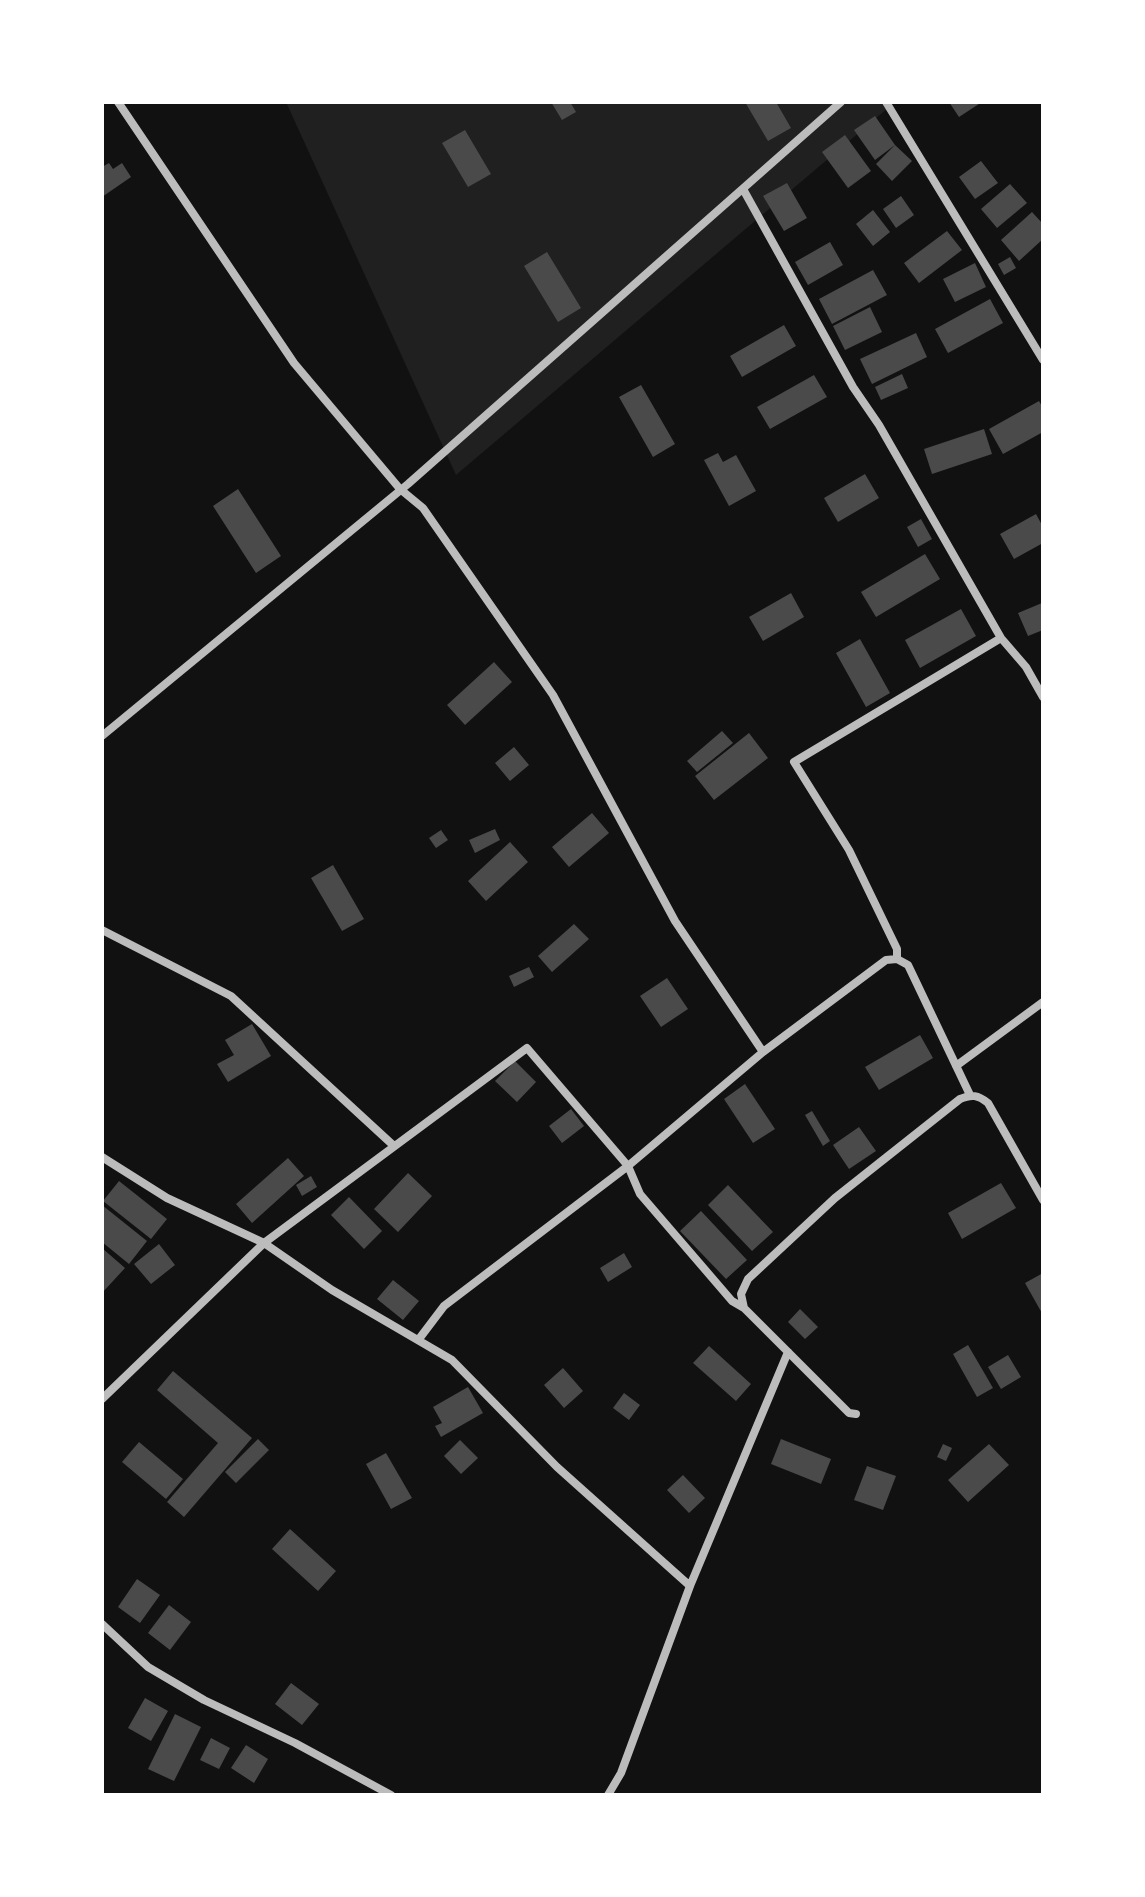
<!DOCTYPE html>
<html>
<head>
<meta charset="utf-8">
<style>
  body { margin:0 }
  #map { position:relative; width:1145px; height:1897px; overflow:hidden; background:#111; font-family:"Nunito Sans",sans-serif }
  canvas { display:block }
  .frame { position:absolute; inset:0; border:104px solid #fff; pointer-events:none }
</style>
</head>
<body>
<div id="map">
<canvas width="1145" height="1897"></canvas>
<div class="frame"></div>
</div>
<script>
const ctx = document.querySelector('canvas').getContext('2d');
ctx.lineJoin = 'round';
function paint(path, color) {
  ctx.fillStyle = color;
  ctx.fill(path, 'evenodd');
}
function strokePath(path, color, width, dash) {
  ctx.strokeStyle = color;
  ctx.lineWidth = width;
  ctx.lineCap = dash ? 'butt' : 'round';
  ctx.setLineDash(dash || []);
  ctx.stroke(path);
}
const green = new Path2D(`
  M286 102H895L456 475Z`);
const building = new Path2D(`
  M551 102H570L576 112 562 120Z
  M745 102H776L791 128 768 141Z
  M949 102H982L959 117Z
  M875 116 895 145 912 161 892 181 876 164 895 145 875 160 854 130Z
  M465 130 491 174 468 187 442 143Z
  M845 135 871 171 848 188 822 152Z
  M981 161 998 183 975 199 959 177Z
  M109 163 113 169 122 163 131 177 102 197V167Z
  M787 183 807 218 784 231 763 196Z
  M1010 184 1027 203 997 228 981 209Z
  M901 196 914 215 896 228 883 209Z
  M873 210 890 232 873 246 856 224Z
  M1032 212 1043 224V239L1019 261 1001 240Z
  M947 231 962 250 919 283 904 263Z
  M830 242 843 265 808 285 795 262Z
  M547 252 581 308 558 322 524 266Z
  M1010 257 1016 268 1004 275 998 264Z
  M975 263 986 287 955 302 943 279Z
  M873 270 887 295 832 324 819 299Z
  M990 299 1003 323 948 353 935 329Z
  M870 307 882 332 845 350 833 326Z
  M784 325 796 346 742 377 730 356Z
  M916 333 927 357 872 384 860 359Z
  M902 374 908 388 881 400 875 387Z
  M814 375 827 397 770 429 757 407Z
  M641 385 675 444 653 457 619 397Z
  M1039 401 1043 408V432L1003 454 989 429Z
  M984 429 992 454 932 474 924 449Z
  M718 453 723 462 736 455 756 491 729 506 704 460Z
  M865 474 879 498 838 522 824 498Z
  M238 489 281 556 256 573 213 506Z
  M1036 514 1043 527V543L1014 559 1000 534Z
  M921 519 932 539 918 547 907 527Z
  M925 554 940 579 876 617 861 592Z
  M791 593 804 617 763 641 749 617Z
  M1042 603 1043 630 1028 636 1018 613Z
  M961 609 976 636 920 668 905 640Z
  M860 639 890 693 866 707 836 653Z
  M494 662 512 682 465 725 447 705Z
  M722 731 733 743 697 772 687 761Z
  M749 733 768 758 714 800 695 776Z
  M514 747 529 765 510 781 495 763Z
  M592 813 609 833 569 867 552 847Z
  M495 829 500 840 475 853 469 840Z
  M441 830 448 840 436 848 429 838Z
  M510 842 528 862 486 901 468 881Z
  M333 865 364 919 342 931 311 878Z
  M574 924 589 939 552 972 538 956Z
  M529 967 534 977 514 987 509 976Z
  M667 978 688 1009 661 1027 640 996Z
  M252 1024 271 1056 228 1082 217 1064 234 1055 225 1040Z
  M920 1035 933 1058 879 1090 865 1067Z
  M515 1061 536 1082 517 1102 495 1081Z
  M745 1084 775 1129 753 1143 724 1099Z
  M571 1109 584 1126 562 1143 549 1126Z
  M812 1111 830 1141 823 1146 805 1115Z
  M859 1127 876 1151 849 1169 833 1145Z
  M288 1158 304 1176 252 1223 236 1204Z
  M408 1173 432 1196 398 1232 374 1209Z
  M311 1176 317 1187 302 1196 296 1185Z
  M119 1181 167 1219 151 1239 103 1201Z
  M1001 1183 1016 1208 962 1239 948 1213Z
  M728 1185 773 1232 752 1251 708 1205Z
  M349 1197 382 1231 364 1249 331 1215Z
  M102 1205 147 1241 129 1264 102 1242Z
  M701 1211 747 1260 726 1279 680 1231Z
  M159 1244 175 1265 151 1284 134 1264Z
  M102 1248 125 1268 102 1293Z
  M624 1253 632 1267 608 1282 600 1268Z
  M1043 1273V1315L1025 1283Z
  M393 1280 419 1301 403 1320 377 1299Z
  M800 1309 818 1327 805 1339 788 1322Z
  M968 1345 993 1388 977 1397 953 1354Z
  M709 1346 751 1384 736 1401 693 1363Z
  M1008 1355 1021 1377 1001 1389 988 1367Z
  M563 1368 583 1391 564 1408 544 1385Z
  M173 1371 252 1438 184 1517 167 1502 218 1443 157 1390Z
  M468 1387 483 1413 441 1437 435 1426 442 1423 433 1407Z
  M624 1393 640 1405 629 1420 613 1408Z
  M258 1439 269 1450 236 1483 225 1472Z
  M781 1439 831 1459 821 1484 771 1464Z
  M460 1440 478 1458 461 1474 444 1456Z
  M139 1442 183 1479 166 1499 122 1462Z
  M943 1444 952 1448 946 1461 937 1457Z
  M989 1444 1009 1465 968 1502 948 1480Z
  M386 1453 412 1498 391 1509 366 1464Z
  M867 1466 896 1476 883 1510 854 1500Z
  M683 1475 705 1498 689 1513 667 1490Z
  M290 1529 336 1571 318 1591 272 1549Z
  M137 1579 160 1595 140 1623 118 1607Z
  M169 1605 191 1622 170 1650 148 1633Z
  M291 1683 319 1704 302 1725 275 1704Z
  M145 1698 168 1711 151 1741 128 1728Z
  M175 1714 201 1727 174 1781 148 1769Z
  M211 1738 230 1748 219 1769 200 1760Z
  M246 1745 268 1759 254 1783 231 1768Z`);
const minor = new Path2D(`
  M118 102 294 363 400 489 423 508 553 695 675 921 763 1052
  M886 102 1043 360
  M743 189 853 387 879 425 1001 638 1026 667 1043 697
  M102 736 408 484 841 102
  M102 930 231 996 394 1146
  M897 959V949L849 850 794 762 1001 638
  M956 1066 1043 1002
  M102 1157 167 1198 264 1243 332 1290 452 1360 557 1467 690 1586
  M419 1339 444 1306 628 1166 763 1052 886 960 897 959 908 965 970 1095
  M102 1399 264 1243 527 1048 628 1166 640 1194 732 1301 744 1308
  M856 1414 849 1413 744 1308 741 1294 748 1279 835 1198 960 1099C972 1094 978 1095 988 1103L1043 1200
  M102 1624 148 1667 204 1700 295 1743 391 1795
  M608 1795 621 1773 690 1586 788 1352`);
paint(green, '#202020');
paint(building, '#4a4a4a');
strokePath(minor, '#bcbcbc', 8);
</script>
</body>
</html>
